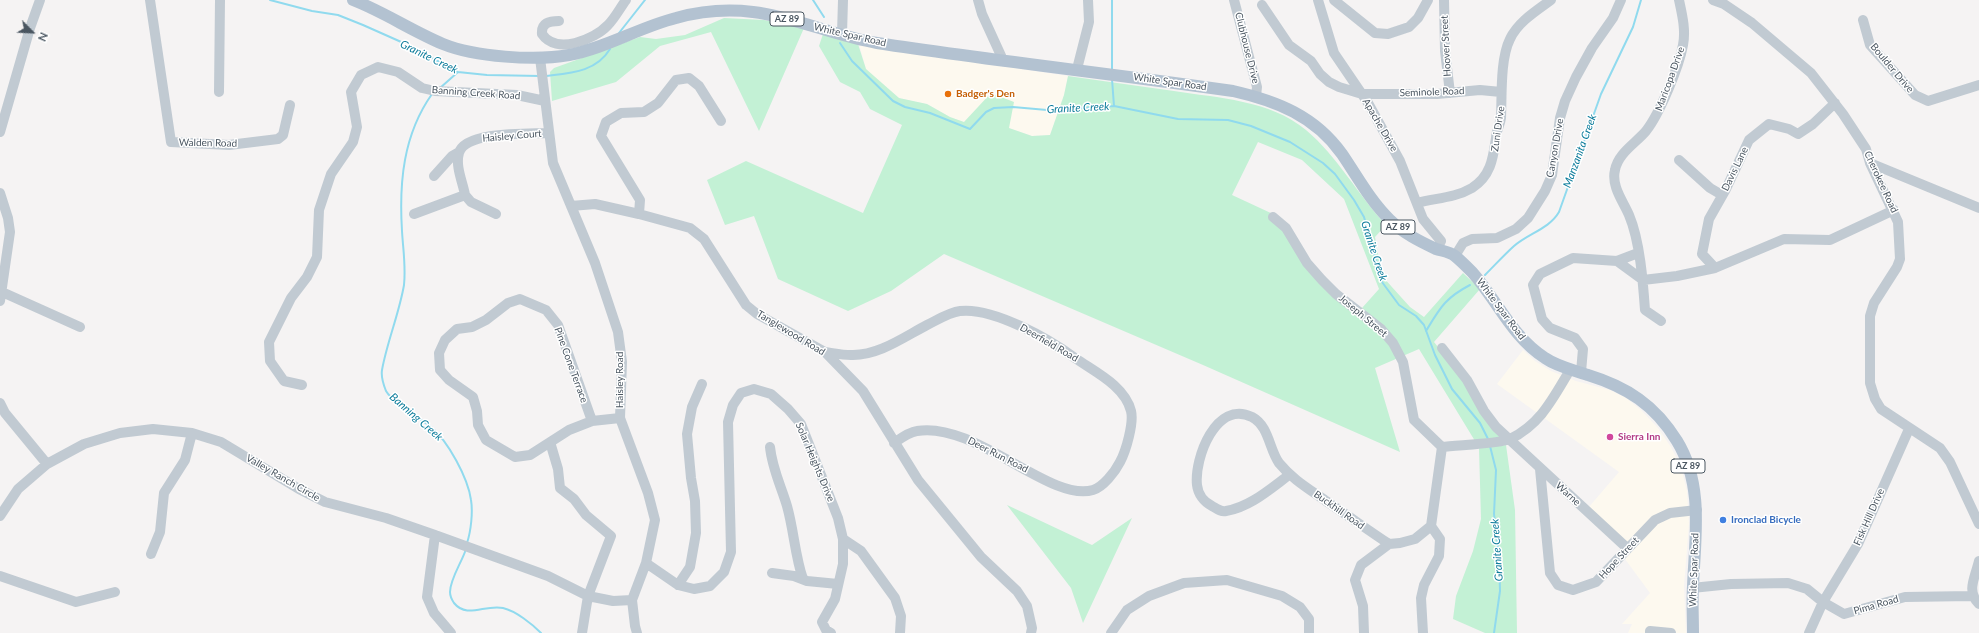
<!DOCTYPE html>
<html>
<head>
<meta charset="utf-8">
<style>
  body { margin:0 }
  #map { position:relative; width:1979px; height:633px; overflow:hidden; background:#f5f3f3; font-family:Lato,sans-serif }
  canvas { display:block }
  .north { position:absolute; left:12px; top:12px; width:40px; height:40px; -webkit-text-stroke:3px #fff; paint-order:stroke; rotate:114deg; font-size:11px; font-weight:700; line-height:16px; text-align:center; color:#4a5661 }
  .north::after { content:''; display:block; margin:auto; width:14px; height:18px; background:#4a5661; clip-path:polygon(50% 0,100% 100%,50% 72%,0 100%) }
</style>
</head>
<body>
<div id="map">
<canvas width="1979" height="633"></canvas>
<div class="north">N</div>
</div>
<script>
const ctx = document.querySelector('canvas').getContext('2d');
ctx.lineJoin = 'round';
function paint(path, color) {
  ctx.fillStyle = color;
  ctx.fill(path, 'evenodd');
}
function strokePath(path, color, width, dash) {
  ctx.strokeStyle = color;
  ctx.lineWidth = width;
  ctx.lineCap = dash ? 'butt' : 'round';
  ctx.setLineDash(dash || []);
  ctx.stroke(path);
}
function drawText(font, color, halo, rows, align = 'center') {
  ctx.font = font + ' Lato,sans-serif';
  ctx.lineWidth = 3;
  ctx.setLineDash([]);
  ctx.textBaseline = 'middle';
  ctx.strokeStyle = halo;
  ctx.fillStyle = color;
  for (const [text, x, y, turn = 0] of rows) {
    ctx.save();
    ctx.translate(x, y);
    ctx.rotate((+turn || 0) * Math.PI / 180);
    ctx.textAlign = isNaN(turn) ? turn : align;
    if (halo) ctx.strokeText(text, 0, 0);
    ctx.fillText(text, 0, 0);
    ctx.restore();
  }
}
const commercial = new Path2D(`
  M859 44 880 48 1068 76 1064 95 1050 135 1032 136 1009 128 964 122 950 117 927 104 899 98 866 69Z
  M1523 350 1535 361 1551 371 1576 381 1610 390 1626 398 1641 410 1658 428 1671 447 1681 467 1687 491 1689 524 1684 586 1686 633H1628L1632 624H1622L1650 593 1625 559 1633 550 1588 508 1619 472 1497 384Z`);
const green = new Path2D(`
  M724 18 764 20 804 28 759 131 711 32 660 46 616 82 552 101 550 72 554 68 640 37 656 39 685 35Z
  M823 34 858 44 866 69 899 98 927 104 950 117 964 122 991 93 1014 102 1009 128 1032 136 1050 135 1064 95 1068 76C1103 81 1138 86 1174 91 1218 98 1270 100 1306 130 1338 157 1358 195 1386 225L1375 237 1382 276 1410 307 1424 317 1463 273 1480 289 1434 342 1466 382 1502 437 1475 441 1419 349 1375 368 1400 452 1203 365 944 254 891 291 848 311 778 279 754 216 725 225 707 180 746 161 863 213 902 125 870 109 860 92 840 82 819 46ZM1258 142 1302 160 1344 199 1379 289 1362 308 1338 292 1309 262 1273 214 1232 195Z
  M1506 445 1515 510 1517 633H1485L1453 619 1456 596 1473 551 1481 519 1479 448Z
  M1007 505 1092 545 1132 518 1083 623 1071 588Z`);
const stream = new Path2D(`
  M270 0 312 11 338 15 363 25 408 45 458 72 487 75 540 76
  M813 0 824 17
  M1112 0V71
  M619 33 645 0
  M840 43 852 61 893 101 905 107 930 113 970 129 986 112 994 108 1013 107 1047 110 1114 106 1178 119 1228 120 1251 126 1290 142 1323 163 1335 174 1354 200 1364 217 1382 282 1399 305 1416 316 1424 325 1435 355 1452 389 1480 423 1488 439
  M546 76C571 73 596 72 610 49
  M1112 79 1114 106
  M440 88 458 72
  M432 94C403 135 399 183 402 231 403 249 406 266 404 285 399 314 387 342 382 370 381 376 384 386 386 391 394 404 419 417 431 427 448 441 468 478 471 500 473 512 471 531 467 543
  M1485 275C1495 265 1504 255 1514 246 1529 233 1549 229 1559 212L1601 94 1633 27 1641 0
  M1426 331C1440 308 1445 298 1470 285
  M1490 446 1496 470 1494 514 1499 555 1500 591 1494 633
  M466 549C462 562 450 579 450 592 450 596 452 600 454 603 467 619 485 604 503 608 516 611 532 624 541 633`);
const minor = new Path2D(`
  M150 0 171 142 229 145 278 139 283 135 290 105
  M978 0 982 14 1003 60
  M1234 0 1257 87 1256 96
  M1318 0 1334 53 1368 103 1400 161 1423 219 1441 241 1437 249
  M1334 0 1375 33 1388 34 1409 27 1418 18 1428 0
  M1444 0 1445 51 1450 93
  M1713 0 1724 4 1752 23 1811 73 1843 114 1866 149 1870 163 1898 222 1900 259 1897 267 1874 303 1870 316V383L1875 399 1881 409 1940 448 1950 462 1979 524
  M1262 5 1289 45 1311 61 1320 74 1329 82 1339 87 1362 94H1437L1480 90 1501 92
  M1863 20 1870 45 1915 95 1928 101 1979 85
  M559 21C549 21 541 23 542 34 556 55 594 40 608 25 615 18 620 8 626 0
  M842 34 843 0
  M540 58 553 163 595 263 618 332 622 362 620 418 648 493 655 520 646 563 632 600 635 626 637 633
  M1077 69 1089 22 1088 0
  M219 92 220 0
  M0 132 30 28 40 0
  M1679 160 1710 188 1722 195
  M1870 163 1979 208
  M434 176 452 156 459 152
  M0 193 8 218 10 232 0 301
  M465 195 471 202 496 214
  M1417 203C1436 198 1455 198 1472 188 1491 176 1493 158 1496 138 1496 131 1500 125 1501 118 1502 96 1500 59 1510 39 1518 22 1536 11 1551 0
  M571 206 595 204 639 214 690 228 704 239 746 305 757 314 825 352 863 391 918 480 981 557 1017 591 1027 606 1032 628 1031 633
  M414 214 465 195C463 183 455 166 459 153 465 131 529 134 548 133
  M639 214 640 200 601 136 606 122 621 113 644 112 658 103 676 80 689 78 699 86 721 121
  M1273 217 1286 228 1307 263 1322 280 1336 294 1381 329 1393 343 1403 362 1414 420 1442 447C1456 445 1499 444 1510 439 1541 424 1553 398 1570 370
  M1455 256 1463 243 1472 239 1497 238 1516 229 1528 218 1545 191 1552 175 1560 118 1565 101 1576 77 1592 48 1613 18 1621 0
  M1617 261 1638 253
  M1715 268 1702 254 1709 219 1726 189 1749 140 1769 124 1789 129 1798 134 1813 124 1835 103
  M1643 280 1677 276 1715 268 1784 239 1830 240 1894 210
  M2 292 80 327
  M1661 321 1645 310C1643 282 1640 241 1629 215 1623 201 1611 186 1615 170 1618 153 1636 143 1646 131 1660 113 1679 67 1683 45 1686 30 1682 14 1679 0
  M1442 348 1467 380 1484 411 1496 427 1627 548
  M825 352C833 353 842 355 851 355 878 356 904 337 927 325 937 320 950 312 960 311 993 307 1049 339 1075 358 1095 372 1125 386 1131 411 1134 423 1126 451 1120 462 1115 472 1103 487 1093 490 1050 503 975 421 917 431 909 432 901 438 894 443
  M1581 372 1583 349 1575 338 1550 328 1542 319 1533 285 1540 274 1573 258 1617 261 1643 280
  M302 385 284 381 270 361 269 342 291 298 307 277 317 257 319 210 331 174 353 142 357 127 351 92 361 75 378 67 398 72 422 88 435 91 517 95 545 101
  M0 403 5 413 47 464
  M592 421 558 325 546 310 520 299 508 303 486 320 472 327 457 329 445 340 439 353 440 370 449 380 473 397 477 411 478 425 486 440 515 457 530 455 569 430 592 421 620 418
  M550 442 558 469 560 488 574 499 586 515 611 536 588 596 582 633
  M770 447C772 468 781 486 787 506 794 531 795 556 803 579
  M1540 469 1550 573 1558 585 1573 590 1596 582 1655 520 1670 513 1697 510
  M1289 475C1270 489 1250 507 1226 511 1221 512 1217 509 1212 506 1204 502 1198 494 1197 485 1194 459 1216 399 1252 417 1269 426 1269 449 1279 463 1292 479 1309 489 1326 501 1347 515 1368 530 1389 544
  M0 516 18 489 47 464 84 444 120 433 153 429 192 433 221 442 299 489 325 502 386 518 435 535 548 576 588 596 613 601 632 600
  M435 535 427 597 434 613 451 633
  M843 539 861 551 895 598 901 616 900 633
  M151 554 160 532 164 493 185 460 192 433
  M1979 561C1975 578 1966 591 1979 604
  M646 563 678 585 694 589 710 586 724 572 731 552 728 422 733 405 741 393 754 389 771 394 788 409 801 424 838 518 843 539V564L835 599 822 622 826 630 831 633
  M772 573 794 576 807 581 838 584
  M0 576 76 602 115 592
  M678 585 690 567 696 533 695 501 691 478 687 434 692 407 702 384
  M1692 588 1731 584 1788 583 1807 589 1823 602 1844 614 1905 597 1972 596
  M1111 633 1127 610 1149 596 1184 583 1227 580 1282 596 1300 607 1309 619V633
  M1364 633 1363 606 1355 580 1361 565 1389 544 1400 543 1415 539 1431 526 1442 447
  M1423 633 1421 598 1424 585 1439 556 1440 539 1431 526
  M1650 633V631L1671 633
  M1809 633 1823 602 1858 544 1909 429`);
const major = new Path2D(`
  M353 0C384 12 412 31 443 44 475 57 535 61 569 55 606 48 640 27 676 18 701 11 728 9 753 12 795 17 835 36 877 43 995 61 1114 74 1233 91 1277 101 1315 116 1342 154 1357 176 1371 202 1390 220 1403 233 1419 241 1436 249 1442 251 1450 252 1455 256 1460 260 1467 267 1472 272 1497 300 1512 337 1545 358 1558 367 1574 370 1588 375 1627 387 1655 405 1677 441 1704 485 1695 537 1693 586 1692 602 1693 617 1693 633`);
const markers = [
  [948,94,4,"#e8710a"],
  [1610,437,4,"#d1479c"],
  [1723,520,4,"#3f7fe0"]
];
const shields = [
  [787,19,34],
  [1398,227,34],
  [1688,466,34]
];
const shieldNames = [
  ["AZ 89",787,19],
  ["AZ 89",1398,227],
  ["AZ 89",1688,466]
];
const streetNames = [
  ["White Spar Road",850,35,13],
  ["Hoover Street",1446,46,-93],
  ["Clubhouse Drive",1247,48,76],
  ["Boulder Drive",1892,68,50],
  ["Maricopa Drive",1670,79,-70],
  ["White Spar Road",1170,82,8],
  ["Seminole Road",1432,92,-2],
  ["Banning Creek Road",476,93,4],
  ["Apache Drive",1380,125,60],
  ["Zuni Drive",1498,129,-82],
  ["Haisley Court",512,136,-5],
  ["Walden Road",208,143,1],
  ["Canyon Drive",1555,148,-80],
  ["Davis Lane",1735,169,-64],
  ["Cherokee Road",1881,182,65],
  ["White Spar Road",1501,309,53],
  ["Joseph Street",1363,316,40],
  ["Tanglewood Road",791,333,31],
  ["Deerfield Road",1049,343,30],
  ["Pine Cone Terrace",571,365,70],
  ["Haisley Road",620,380,-90],
  ["Deer Run Road",998,455,27],
  ["Solar Heights Drive",815,462,67],
  ["Valley Ranch Circle",283,478,30],
  ["Warne",1568,494,42],
  ["Buckhill Road",1339,510,35],
  ["Fisk Hill Drive",1869,517,-66],
  ["Hope Street",1619,558,-47],
  ["White Spar Road",1694,570,-88],
  ["Pima Road",1876,605,-16]
];
const foodNames = [
  ["Badger's Den",956,94]
];
const hotelNames = [
  ["Sierra Inn",1618,437]
];
const shopNames = [
  ["Ironclad Bicycle",1731,520]
];
const waterNames = [
  ["Granite Creek",429,57,26],
  ["Granite Creek",1078,108,-3],
  ["Manzanita Creek",1580,151,-70],
  ["Granite Creek",1374,251,72],
  ["Banning Creek",416,417,41],
  ["Granite Creek",1497,550,-94]
];
paint(commercial, '#fdf9ef');
paint(green, '#c3f1d5');
strokePath(stream, '#90daee', 2);
strokePath(minor, '#c1cad2', 10);
strokePath(major, '#b3c2d1', 12);
for (const [x, y, r, color] of markers) {
  const dot = new Path2D();
  dot.arc(x, y, r, 0, 2 * Math.PI);
  ctx.fillStyle = color;
  ctx.fill(dot);
  strokePath(dot, '#fff', 1.5);
}
for (const [x, y, w] of shields) {
  const box = new Path2D();
  box.roundRect(x - w / 2, y - 7, w, 14, 3);
  ctx.fillStyle = '#fff';
  ctx.fill(box);
  strokePath(box, '#4a5661', 1);
}
drawText('bold 9px', '#4a5661', null, shieldNames);
drawText('10px', '#4a5661', '#fff', streetNames);
drawText('bold 10px', '#c56008', '#fff', foodNames, 'left');
drawText('bold 10px', '#b23c85', '#fff', hotelNames, 'left');
drawText('bold 10px', '#366cbe', '#fff', shopNames, 'left');
drawText('italic 11px', '#0c7c9b', '#fff', waterNames);
</script>
</body>
</html>
